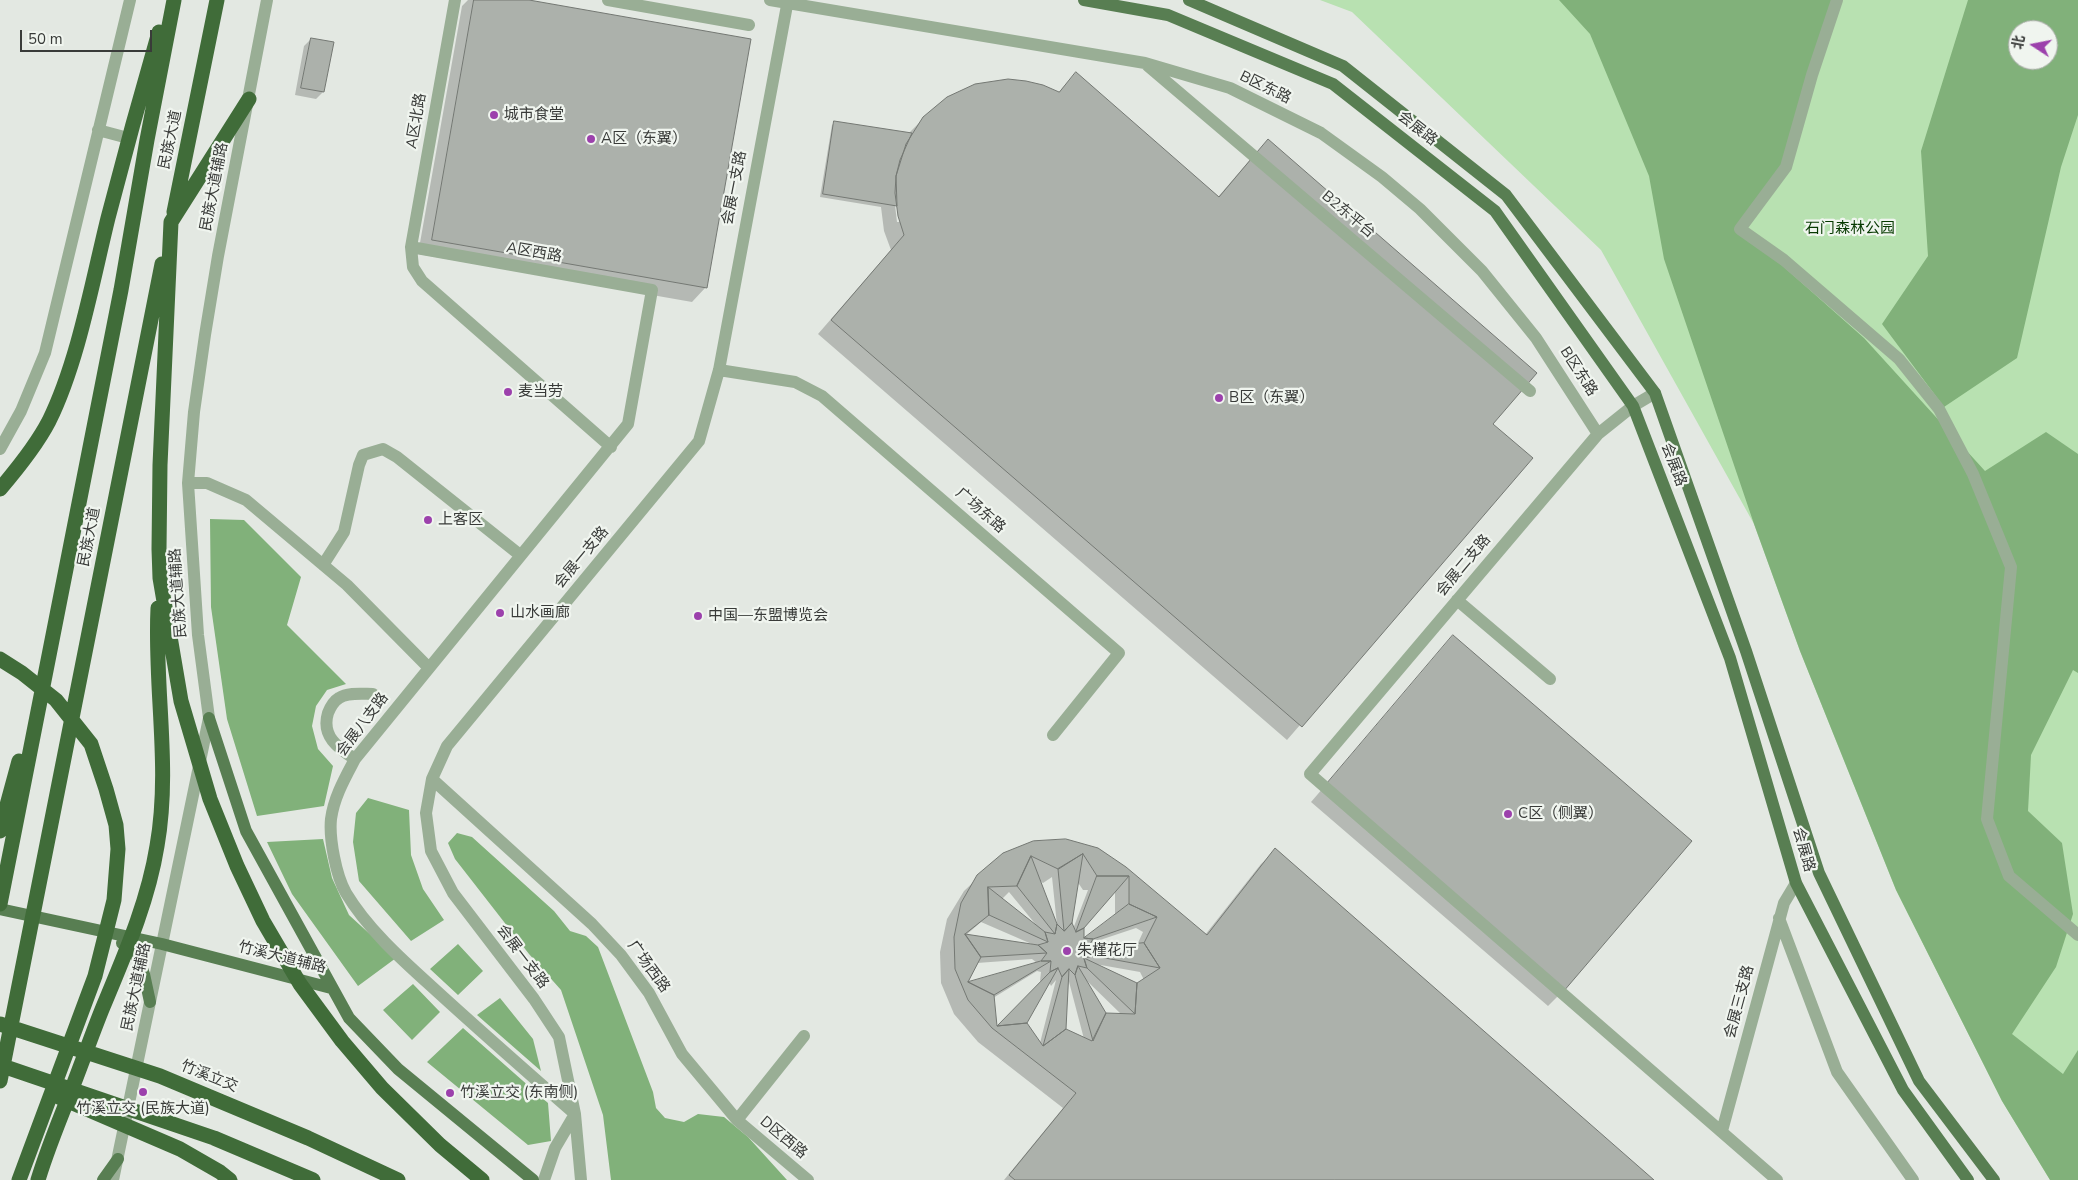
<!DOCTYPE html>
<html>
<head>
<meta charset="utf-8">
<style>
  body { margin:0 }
  #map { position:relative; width:2078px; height:1180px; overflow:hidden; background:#e3e8e2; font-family:"Nunito Sans","Noto Sans SC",sans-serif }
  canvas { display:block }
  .north { position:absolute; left:2008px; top:20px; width:50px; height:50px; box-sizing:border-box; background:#f0f5ef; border:1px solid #a7aba6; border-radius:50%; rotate:281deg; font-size:14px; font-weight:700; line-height:20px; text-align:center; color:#393b39 }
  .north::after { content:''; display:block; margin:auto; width:18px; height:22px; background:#9c41ac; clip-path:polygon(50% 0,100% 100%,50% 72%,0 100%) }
  .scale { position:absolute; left:20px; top:30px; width:132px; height:22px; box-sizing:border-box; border:2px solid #393b39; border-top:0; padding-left:6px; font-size:15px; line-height:18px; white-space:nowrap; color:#393b39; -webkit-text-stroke:4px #f0f5ef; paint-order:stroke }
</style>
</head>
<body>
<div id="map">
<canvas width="2078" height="1180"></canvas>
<div class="north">北</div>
<div class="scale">50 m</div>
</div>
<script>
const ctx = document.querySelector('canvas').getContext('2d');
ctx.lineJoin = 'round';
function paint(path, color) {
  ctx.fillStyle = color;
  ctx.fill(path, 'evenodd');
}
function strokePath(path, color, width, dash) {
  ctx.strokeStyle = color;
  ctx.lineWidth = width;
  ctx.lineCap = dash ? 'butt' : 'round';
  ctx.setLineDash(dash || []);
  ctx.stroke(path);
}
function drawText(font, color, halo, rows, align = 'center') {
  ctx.font = font + ' "Nunito Sans","Noto Sans SC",sans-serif';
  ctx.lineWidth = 4.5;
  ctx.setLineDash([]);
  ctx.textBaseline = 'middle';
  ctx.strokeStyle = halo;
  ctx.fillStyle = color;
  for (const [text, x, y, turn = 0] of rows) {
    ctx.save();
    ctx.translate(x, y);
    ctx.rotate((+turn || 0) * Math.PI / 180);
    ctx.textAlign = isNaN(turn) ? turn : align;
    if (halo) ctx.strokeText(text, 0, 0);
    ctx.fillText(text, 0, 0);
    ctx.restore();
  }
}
const green = new Path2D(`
  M1320 0H2078V1180H2050L2002 1101 1896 890 1800 651 1754 524 1601 250 1352 12ZM2018 30H2048V60H2018Z`);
const forest = new Path2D(`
  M1559 0H1837L1786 167 1741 229 1864 338 1985 471 2046 432 2078 454V673L2073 670 2031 755 2028 811 2062 843 2073 914 2056 967 2012 1034 2063 1074 2078 1050V1180H2050L2002 1101 1896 890 1800 651 1754 524 1664 259 1649 176 1590 34Z
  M1968 0H2078V115L2061 167 2017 358 1944 407 1882 324 1928 256 1921 151ZM2018 30H2048V60H2018Z
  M210 519 244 520 301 577 287 625 346 684 327 690 316 706 312 726 318 749 333 766 324 806 257 816 227 719 211 607Z
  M368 798 409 810 411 855 423 889 444 920 411 941 359 881 353 842 356 813Z
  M457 833 472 837 554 911 570 931 586 936 598 947 653 1092 656 1108 665 1118 684 1122 698 1114 724 1117 748 1137 787 1180H611L603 1115 561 990 529 954 455 859 448 843Z
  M323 839 332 878 349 915 396 958 358 986 292 894 267 842Z
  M458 944 483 971 458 995 430 969Z
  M413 984 440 1012 412 1040 383 1010Z
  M500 998 533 1039 541 1071 477 1015Z
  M463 1028 548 1103 551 1141 528 1145 427 1062Z`);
const shadow = new Path2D(`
  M468 0H522L706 287 692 302 418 254 462 6Z
  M311 39 323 92 316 99 295 95 304 46Z
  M1076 74 1218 197 1254 155 1492 424 1531 458 1287 740 818 334 891 250 884 231 881 207 820 197 832 125 835 122 908 134 924 118 1058 93ZM897 198 900 222H897L895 205Z
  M1453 637 1562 992 1548 1006 1311 802Z
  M1098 849 1205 935 1261 864 1276 850 1652 1180H1004L1063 1108 978 1042 954 1014 941 983 940 952 947 919 964 891 1003 854ZM1052 877 1057 925 1039 880 1043 883ZM1077 881 1083 890H1088L1073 929 1071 923ZM1115 890V916L1082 941 1083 927ZM1009 892 1037 926 1002 899ZM981 922 1034 945 966 935ZM1136 928 1143 932 1137 945 1085 950 1088 944ZM1032 959 1037 963 968 983 977 963ZM1095 964 1140 972 1144 980 1135 986ZM1037 971 1041 972 1040 981 1044 980 996 1028 993 998ZM1068 978 1084 1039 1065 1030ZM1056 980 1040 1043 1025 1023 1049 982 1051 986ZM1086 980 1122 1015H1106Z`);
const building = new Path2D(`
  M474 0H529L751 39 707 288 432 240Z
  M311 38 334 42 324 92 301 88Z
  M1076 72 1219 197 1268 139 1537 373 1493 424 1533 458 1302 727 831 320 904 235 898 216 895 193 896 176 906 144 923 117 947 97 975 84 1008 79 1026 81 1043 85 1059 92Z
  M834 121 912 133 900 160 896 176 897 206 823 194Z
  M1453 635 1692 841 1563 992 1324 787Z
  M1066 839 1098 848 1126 867 1207 935 1275 848 1654 1180H1015L1009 1175 1076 1093 992 1028 968 1000 955 969 954 937 961 903 977 875 1003 853 1033 841ZM1083 854 1097 876H1129V904L1157 917 1144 943 1160 968 1137 983 1135 1014 1106 1013 1092 1041 1066 1029 1043 1046 1027 1023 997 1026 994 995 968 982 981 957 965 934 989 915 988 887 1017 886 1031 856 1058 869Z
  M1083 854 1072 923 1064 931 1058 869Z
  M1031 856 1057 924 1055 934 1017 886Z
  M1097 876H1129L1084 928 1076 932Z
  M988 887 1045 932 1048 942 989 915Z
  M1129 904 1157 917 1093 939 1084 938Z
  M1072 923 1076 932 1084 928V938L1093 939 1087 949 1094 956 1084 958 1087 968 1078 966 1075 975 1069 969 1062 977 1058 968 1050 972 1051 961H1041L1047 953 1038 945 1048 942 1045 932 1055 934 1057 924 1064 931Z
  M965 934 1038 945 1047 953 981 957Z
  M1144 943 1160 968 1094 956 1087 949Z
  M1084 958 1137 983 1135 1014 1087 968Z
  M1041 961H1051L994 995 968 982Z
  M1078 966 1106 1013 1093 1041 1075 975Z
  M1058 968 1027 1023 997 1026 1050 972Z
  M1069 969 1066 1029 1043 1046 1062 977Z`);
const minor = new Path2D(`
  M455 0 411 247 413 267 422 281 611 447
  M608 0 749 25
  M770 0 1145 63 1230 88 1321 133 1382 177 1420 209 1482 271 1536 338 1598 434
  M1837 0 1812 75 1786 167 1740 229 1784 260 1899 359 1939 409 1973 474 2011 567 1987 819 2009 876 2078 935
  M1148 66 1530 391
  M98 130 128 138
  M411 247 652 290 628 424 355 759C345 778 334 797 331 819 329 838 336 876 346 893 367 928 400 958 430 985 478 1029 527 1072 575 1114
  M719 370 795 382 822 396 1119 653 1053 735
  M1655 393 1633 406 1598 434 1310 774 1777 1180
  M0 449 21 411 45 353 130 0
  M188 483H207L246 500 347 585 429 668
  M323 565 344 532 359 465 363 455 383 449 397 457 520 555
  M1457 600 1550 679
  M355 759C338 748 321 736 328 713 330 708 334 701 339 698 348 692 363 694 373 694
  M432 779 592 924 621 955 649 993 682 1054 737 1120 804 1036
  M1779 918 1837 1072 1913 1180
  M737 1120 808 1180
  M1722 1131 1784 903 1796 883
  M113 1180 209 718 198 635 188 483 194 412 205 335 218 256 267 0
  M544 1180 555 1148 575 1114
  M581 1180 575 1114 559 1037 534 999 453 893 431 851 426 813 432 779 447 746 699 441 719 370 788 0`);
const major = new Path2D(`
  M1084 0 1168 15 1333 84 1495 211 1633 406 1730 658 1796 883 1903 1090 1968 1180
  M1189 0 1343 66 1506 195 1655 393 1746 651 1819 873 1919 1081 1994 1180
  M209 718 246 831 349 1018 398 1069 533 1180
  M0 909 162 944 331 988
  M122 943 138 958 144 974 150 1002
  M103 1180 118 1159`);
const highway = new Path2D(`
  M249 99 171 222 160 465 159 549 160 578 181 701 210 799 237 866 263 921 300 984 342 1041 382 1088 440 1145 482 1180
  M174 212 217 0
  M0 489C18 468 36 446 49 421 78 362 92 283 108 218 124 156 141 94 159 32
  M0 659 22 673 56 700 91 744 106 789 116 825 118 849 114 900 95 976 19 1180
  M0 831 19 761
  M0 904 121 290 147 140 174 0
  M0 1024 160 1076 308 1138 398 1180
  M0 1065 214 1138 313 1180
  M0 1081 162 264
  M59 1097 180 1149 220 1172 230 1180
  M38 1180C47 1150 59 1121 71 1091 82 1063 92 1034 103 1007 125 954 148 902 157 846 171 767 154 688 158 608`);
const markers = [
  [494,115,5,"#9c41ac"],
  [591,139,5,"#9c41ac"],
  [508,392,5,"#9c41ac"],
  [1219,398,5,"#9c41ac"],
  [428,520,5,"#9c41ac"],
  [500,613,5,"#9c41ac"],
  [698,616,5,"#9c41ac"],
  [1508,814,5,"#9c41ac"],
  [1067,951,5,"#9c41ac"],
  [143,1092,5,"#9c41ac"],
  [450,1093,5,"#9c41ac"]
];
const streetNames = [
  ["B区东路",1265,88,26],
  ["A区北路",417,121,-80],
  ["会展路",1417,129,38],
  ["民族大道",171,140,-78],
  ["民族大道辅路",215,187,-79],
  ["会展一支路",735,188,-79],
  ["B2东平台",1348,215,40],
  ["A区西路",534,253,10],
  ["B区东路",1578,372,57],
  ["会展路",1673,465,69],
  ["广场东路",980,511,41],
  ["民族大道",90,537,-79],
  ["会展一支路",582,558,-50],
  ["会展二支路",1464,566,-50],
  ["民族大道辅路",179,593,-94],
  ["会展八支路",363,725,-53],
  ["会展路",1803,850,74],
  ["会展一支路",522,957,53],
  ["竹溪大道辅路",282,958,14],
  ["广场西路",648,967,54],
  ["民族大道辅路",137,987,-78],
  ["会展三支路",1740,1002,-75],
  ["竹溪立交",209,1077,22],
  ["D区西路",783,1138,40]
];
const poiNames = [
  ["城市食堂",504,115],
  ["A区（东翼）",601,139],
  ["麦当劳",518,392],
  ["B区（东翼）",1229,398],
  ["上客区",438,520],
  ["山水画廊",510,613],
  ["中国—东盟博览会",708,616],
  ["C区（侧翼）",1518,814],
  ["朱槿花厅",1077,951],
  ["竹溪立交 (东南侧)",460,1093],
  ["竹溪立交 (民族大道)",143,1109,"center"]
];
const parkNames = [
  ["石门森林公园",1850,229]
];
paint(green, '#b8e1b1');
paint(forest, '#81b17a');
paint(shadow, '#0003');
paint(building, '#acb1ab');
strokePath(building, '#747873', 1);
strokePath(minor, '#99ae95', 12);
strokePath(major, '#587e52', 12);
strokePath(highway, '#406c39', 15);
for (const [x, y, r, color] of markers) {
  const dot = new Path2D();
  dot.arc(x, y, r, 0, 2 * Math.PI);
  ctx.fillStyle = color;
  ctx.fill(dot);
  strokePath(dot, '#f0f5ef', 2);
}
drawText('15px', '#393b39', '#f0f5ef', streetNames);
drawText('15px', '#393b39', '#f0f5ef', poiNames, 'left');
drawText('15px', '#073a01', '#f0f5ef', parkNames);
</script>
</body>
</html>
